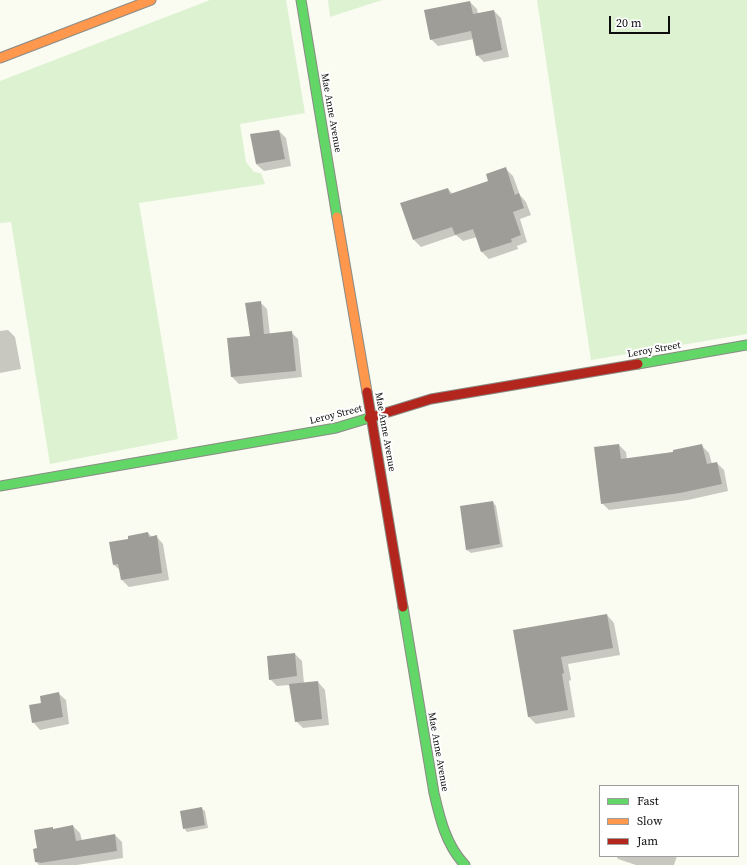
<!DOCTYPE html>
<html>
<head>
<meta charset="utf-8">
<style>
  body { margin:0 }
  #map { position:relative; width:747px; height:865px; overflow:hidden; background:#fafbf1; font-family:"Source Serif 4",serif }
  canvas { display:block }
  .legend { position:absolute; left:599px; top:785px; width:140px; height:72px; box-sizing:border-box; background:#fff; border:1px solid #9e9e9e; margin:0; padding:5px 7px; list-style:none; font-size:12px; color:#0d0d0d }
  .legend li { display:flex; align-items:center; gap:8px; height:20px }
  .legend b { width:20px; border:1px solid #9e9e9e }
  .scale { position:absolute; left:609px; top:16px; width:61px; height:18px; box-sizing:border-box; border:2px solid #0d0d0d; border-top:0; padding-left:5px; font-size:12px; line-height:14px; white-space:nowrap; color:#0d0d0d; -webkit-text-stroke:3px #fff; paint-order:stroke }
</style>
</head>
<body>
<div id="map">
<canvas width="747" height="865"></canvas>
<ul class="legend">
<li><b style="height:5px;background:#63d668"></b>Fast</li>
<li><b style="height:5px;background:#ff974d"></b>Slow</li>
<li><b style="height:5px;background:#b3261e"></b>Jam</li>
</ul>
<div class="scale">20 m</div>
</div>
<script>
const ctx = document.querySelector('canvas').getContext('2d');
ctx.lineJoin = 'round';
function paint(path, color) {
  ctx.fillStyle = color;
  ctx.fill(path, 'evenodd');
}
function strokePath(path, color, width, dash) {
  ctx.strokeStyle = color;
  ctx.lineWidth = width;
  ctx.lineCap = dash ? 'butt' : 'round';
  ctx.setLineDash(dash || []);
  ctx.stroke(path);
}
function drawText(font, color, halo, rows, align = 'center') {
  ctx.font = font + ' "Source Serif 4",serif';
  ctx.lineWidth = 4;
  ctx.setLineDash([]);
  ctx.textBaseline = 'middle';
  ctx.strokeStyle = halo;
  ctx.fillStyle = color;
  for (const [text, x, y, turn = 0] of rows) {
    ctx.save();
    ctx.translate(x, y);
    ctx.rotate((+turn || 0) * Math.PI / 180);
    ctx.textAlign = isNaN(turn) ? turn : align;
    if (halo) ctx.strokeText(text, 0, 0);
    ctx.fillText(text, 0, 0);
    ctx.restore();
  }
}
const green = new Path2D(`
  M210 0H286L305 113 240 124 246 162 254 172 261 173 265 184 139 203 178 439 50 464 11 222 0 223V81Z
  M328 0H382L330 17Z
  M537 0H747V334L591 360Z`);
const shadow = new Path2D(`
  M470 2 477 9 478 14 494 11 501 18 509 57 484 62 477 55 474 39 438 46 431 39Z
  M279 131 286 138 291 166 264 171 256 164Z
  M506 169 513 176 520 195 526 202 531 215 520 219 527 242 517 246 518 249 489 259 482 252 477 237 463 241 456 235 421 247 414 240 448 189 453 194 490 181Z
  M261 303 267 309 270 335 291 332 298 339 302 377 239 384 232 377 251 337Z
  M8 330 15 337 21 369 0 373V331Z
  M619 445 626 452 627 459 674 452 702 446 709 453 712 464 717 463 724 470 728 491 688 500 609 510 602 503Z
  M493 502 496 506 503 547 471 553 467 550Z
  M148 533 152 537 156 536 163 544 169 580 129 587 122 580 120 570 114 565 129 540Z
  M607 615 614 623 620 655 568 664 571 680 569 681 575 717 536 724 529 717 514 631Z
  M295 654 302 661 304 684 318 682 325 690 329 725 303 728 296 721 290 685 277 686 270 679Z
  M58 693 66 700 69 724 40 730 33 722 43 704Z
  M201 808 205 811 208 828 187 832 184 828Z
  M73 826 80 833 82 841 115 835 122 842 123 858 77 865H39L36 862 38 849 53 828 54 830Z
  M616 856H677L674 865H636L618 859Z`);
const building = new Path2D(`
  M470 1 473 14 494 10 502 50 476 56 471 31 430 40 424 10Z
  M279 130 285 159 256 164 250 134Z
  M506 167 515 195 519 193 524 208 513 212 521 235 511 239 512 242 481 252 473 229 455 235 452 227 413 240 400 203 448 188 450 194 488 181 486 174Z
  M261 301 264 334 292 331 296 371 231 377 227 338 250 336 245 303Z
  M619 444 621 459 673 452V450L702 444 707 464 717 462 722 484 680 493 601 504 594 447Z
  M493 501 500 544 466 550 460 506Z
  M148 532 149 537 157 535 162 573 121 580 118 564 113 565 109 542 128 539V536Z
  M607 614 613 648 561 657 564 673 562 674 568 710 528 717 513 630Z
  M295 653 297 676 269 680 267 656Z
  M318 681 322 719 295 722 289 684Z
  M59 692 63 717 32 723 29 705 41 703 40 696Z
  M202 807 205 825 183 829 180 811Z
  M73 825 76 841 115 834 117 851 40 863 39 862H35L33 849 37 848 34 830 53 827V829Z`);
const fast = new Path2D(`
  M301 0 337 217
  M638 364 747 345
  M0 486 336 428 369 418
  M403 607 434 793C440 819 446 845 465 865`);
const slow = new Path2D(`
  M0 58 151 0
  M337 217 367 392`);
const jam = new Path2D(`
  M367 392 403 607
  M369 418 431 399 638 364`);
const streetNames = [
  ["Mae Anne Avenue",331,113,80],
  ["Leroy Street",654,350,-10],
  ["Leroy Street",336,415,-14],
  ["Mae Anne Avenue",385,432,80],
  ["Mae Anne Avenue",438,752,80]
];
paint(green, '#dcf2d1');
paint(shadow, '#0003');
paint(building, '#9e9d97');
strokePath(fast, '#8a8b86', 11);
strokePath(slow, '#8a8b86', 11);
strokePath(jam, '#8a8b86', 11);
strokePath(fast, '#63d668', 9);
strokePath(slow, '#ff974d', 9);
strokePath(jam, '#b3261e', 9);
drawText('10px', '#0d0d0d', '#fff', streetNames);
</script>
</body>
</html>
